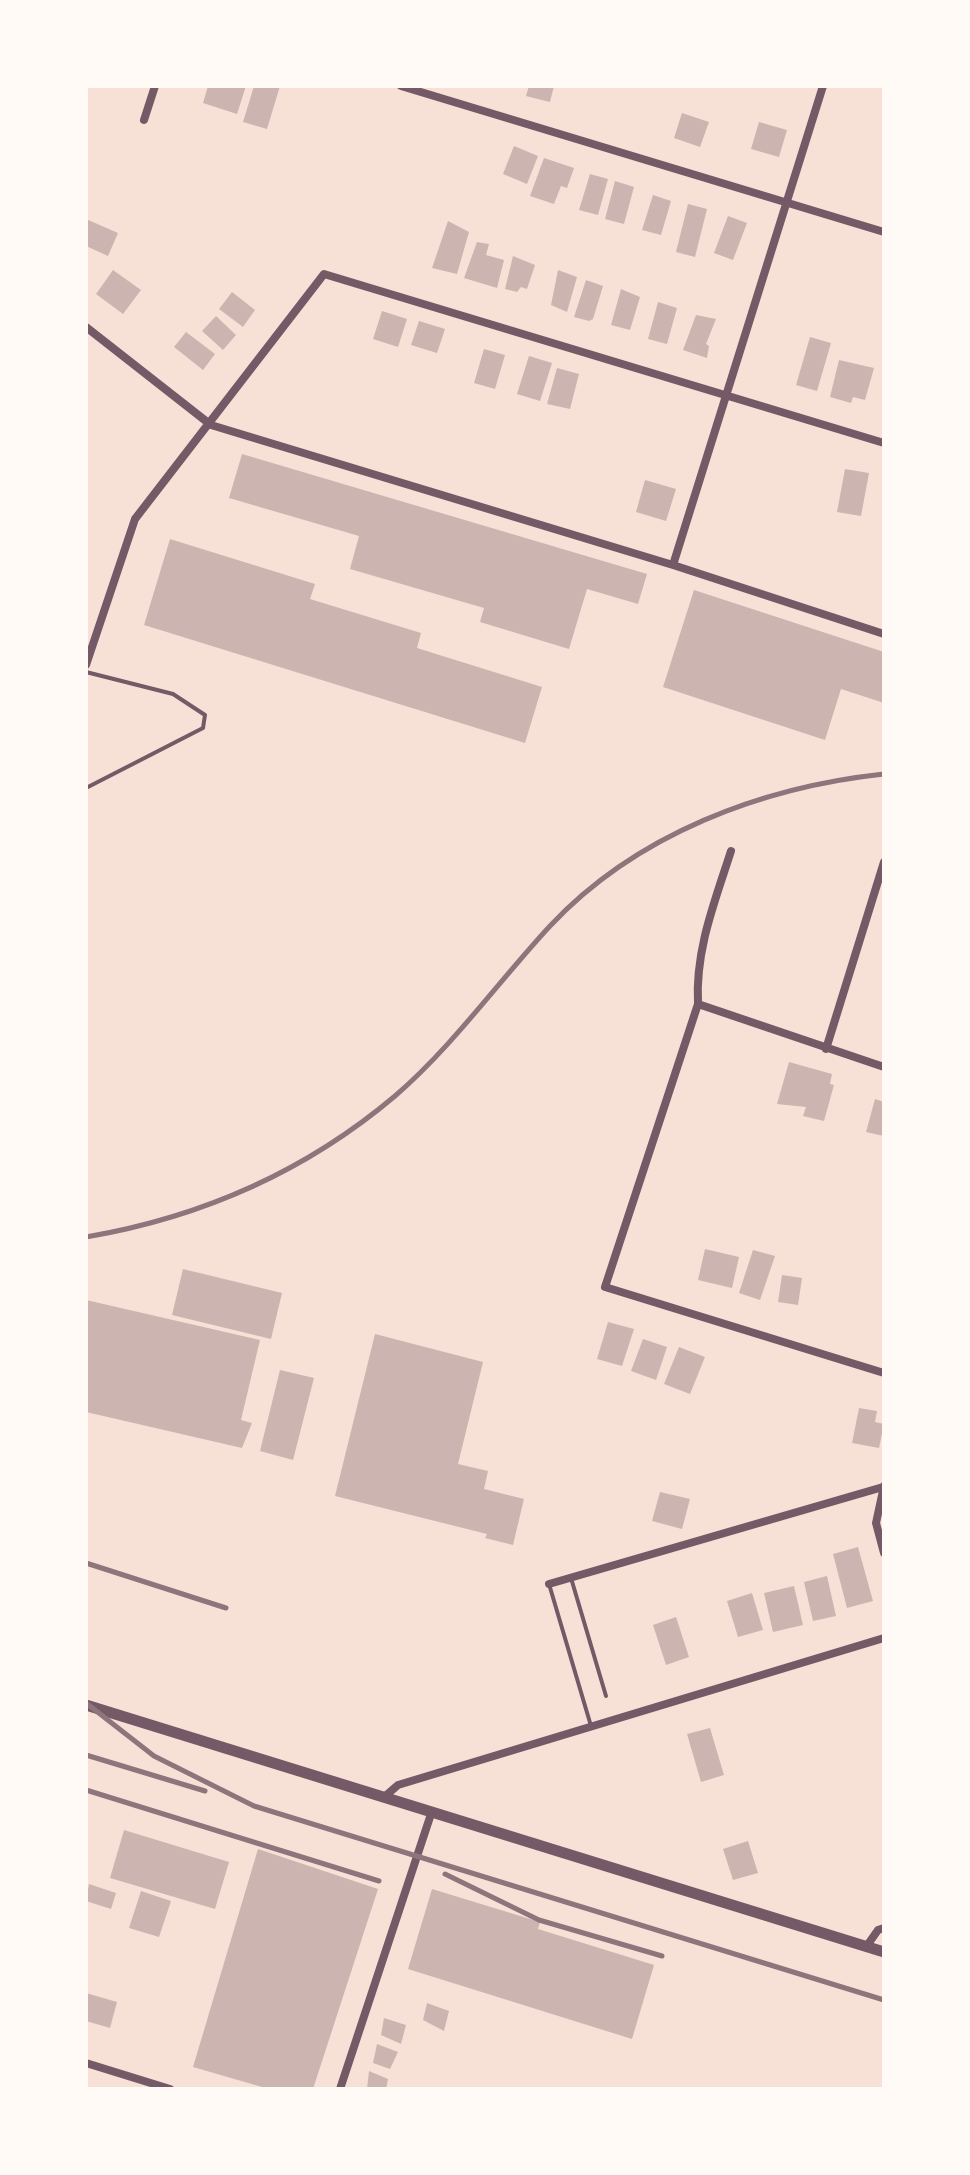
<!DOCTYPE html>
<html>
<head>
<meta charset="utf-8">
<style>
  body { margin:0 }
  #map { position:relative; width:970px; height:2175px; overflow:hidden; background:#f7e1d7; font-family:Arial,sans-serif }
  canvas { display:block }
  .frame { position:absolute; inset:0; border:88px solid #fffaf5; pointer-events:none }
</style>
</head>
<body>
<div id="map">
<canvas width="970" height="2175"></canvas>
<div class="frame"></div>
</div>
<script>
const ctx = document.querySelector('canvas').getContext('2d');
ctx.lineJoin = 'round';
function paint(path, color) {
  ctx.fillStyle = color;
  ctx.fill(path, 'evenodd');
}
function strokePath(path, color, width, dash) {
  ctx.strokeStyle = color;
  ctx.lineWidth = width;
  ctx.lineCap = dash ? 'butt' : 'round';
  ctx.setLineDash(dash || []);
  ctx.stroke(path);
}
const building = new Path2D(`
  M208 86H246L237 114 203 103Z
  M254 86H280L267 129 243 122Z
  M529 86H554L550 102 526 96Z
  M682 113 709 122 700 147 674 138Z
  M759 122 787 130 779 157 751 149Z
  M514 146 538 156 527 184 503 174Z
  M544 158 574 168 567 188 561 186 554 204 530 196Z
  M590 174 608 179 598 215 579 210Z
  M615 181 634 187 624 224 605 219Z
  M653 195 671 201 661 235 642 230Z
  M688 204 707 209 695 257 676 252Z
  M728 216 747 223 733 260 714 253Z
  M86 219 118 233 108 256 86 246Z
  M448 221 469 232 457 274 432 268Z
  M477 242 489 244 486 255 504 260 497 288 464 278Z
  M513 256 535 265 527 289 521 287 517 292 505 289Z
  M113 270 141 290 123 314 96 294Z
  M558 270 577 277 567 312 551 305Z
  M586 280 603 286 593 319 589 321 574 317Z
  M621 289 640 297 630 330 611 325Z
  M232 292 255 310 243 327 219 309Z
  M658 302 677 308 667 344 648 339Z
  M382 311 407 319 398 347 373 339Z
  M696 315 716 319 706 344 709 346 707 358 683 350Z
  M216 316 236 335 223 350 202 331Z
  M419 321 445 329 437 353 411 345Z
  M186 332 215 354 203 370 174 347Z
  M810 337 831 343 817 391 796 385Z
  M484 349 505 355 495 389 474 383Z
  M529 356 552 363 540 401 517 394Z
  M839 360 874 368 865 400 853 397 851 403 830 397Z
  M557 368 579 374 570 409 547 404Z
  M242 454 647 574 638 604 587 589 569 649 480 622 484 608 350 569 359 536 229 498Z
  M845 469 869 473 861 516 837 512Z
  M645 480 676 489 666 521 636 512Z
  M170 539 315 584 310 599 421 633 417 648 542 687 525 743 144 625Z
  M694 590 884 652V703L841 689 825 740 663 687Z
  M789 1062 832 1074 830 1084 834 1085 824 1121 803 1116 806 1107 777 1104Z
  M875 1099 884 1102V1136L866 1132Z
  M705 1249 739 1257 732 1288 698 1280Z
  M753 1250 775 1256 760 1300 739 1293Z
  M183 1269 282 1293 271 1339 172 1315Z
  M782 1275 802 1278 798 1305 778 1302Z
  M86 1300 260 1340 241 1420 252 1423 242 1448 86 1412Z
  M608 1322 634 1329 622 1366 597 1359Z
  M375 1334 483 1362 458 1464 488 1471 484 1489 524 1499 513 1545 485 1538 487 1534 335 1496Z
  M643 1339 667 1347 656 1380 631 1371Z
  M679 1347 705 1357 690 1394 664 1384Z
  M280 1370 314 1378 293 1460 260 1451Z
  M859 1408 877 1411 875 1422 884 1424 879 1448 852 1443Z
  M660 1492 690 1499 682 1529 652 1521Z
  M858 1547 873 1601 847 1608 833 1554Z
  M827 1576 836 1616 813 1621 804 1582Z
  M794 1586 803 1625 773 1632 764 1593Z
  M752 1593 763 1630 738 1637 727 1601Z
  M676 1617 689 1657 666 1665 653 1625Z
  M710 1728 724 1775 701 1782 687 1734Z
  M124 1830 229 1862 215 1909 110 1878Z
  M748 1841 758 1873 733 1880 723 1849Z
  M258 1849 378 1889 313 2089H269L193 2067Z
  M89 1884 116 1893 111 1909 86 1901Z
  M432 1889 540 1922 538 1929 654 1965 632 2039 408 1969Z
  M141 1891 171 1901 159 1937 129 1928Z
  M86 1993 117 2002 110 2028 86 2021Z
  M427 2003 449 2011 444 2031 423 2020Z
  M384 2018 406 2025 401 2044 381 2035Z
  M377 2044 398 2052 390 2069 373 2063Z
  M369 2071 388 2079 386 2089H367Z`);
const service = new Path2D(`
  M86 672 173 694 205 715 203 728 86 788
  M571 1578 606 1696
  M549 1584 591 1726`);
const minor = new Path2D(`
  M401 86 884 232
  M144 120 155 86
  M86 327 211 425 673 565 884 634
  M673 565 823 86
  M86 665 135 519 324 274 884 443
  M731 851C715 901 695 950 698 1004L884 1067
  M698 1004 605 1287 884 1373
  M826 1049 884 862
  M884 1486 876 1523 884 1553
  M549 1584 883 1487
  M383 1798 398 1785 884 1638
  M866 1947 878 1930 884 1928
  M86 2063 170 2089
  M340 2089 431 1814`);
const tertiary = new Path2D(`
  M86 1705 884 1952`);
const rail = new Path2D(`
  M86 1237C203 1217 305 1172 395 1096 453 1046 498 982 550 926 636 834 762 787 884 774
  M86 1563 226 1608
  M86 1703 154 1756 254 1806 884 2000
  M86 1755 205 1791
  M86 1790 379 1881
  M445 1874 539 1920 662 1956`);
paint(building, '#ccb4b1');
strokePath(service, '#755966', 4);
strokePath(minor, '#755966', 8);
strokePath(tertiary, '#755966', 11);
strokePath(rail, '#8f747c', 5);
</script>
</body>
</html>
